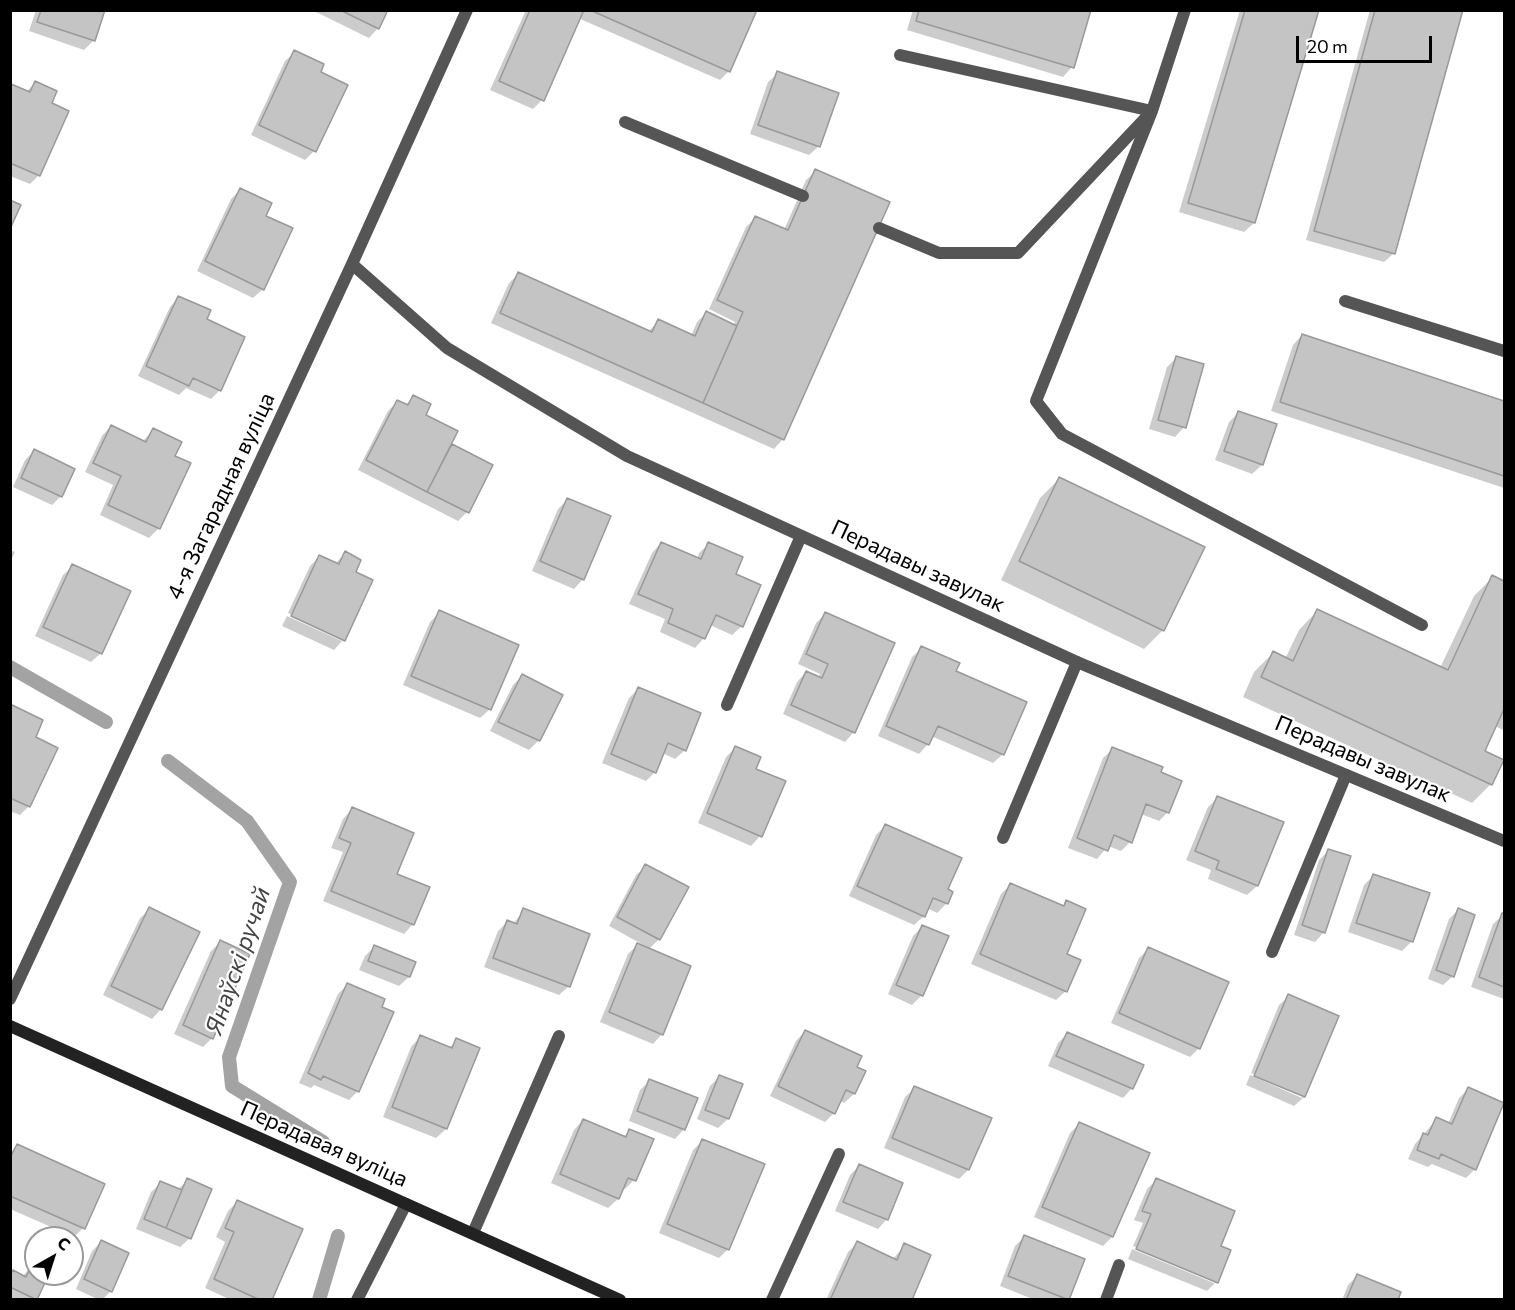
<!DOCTYPE html>
<html>
<head>
<meta charset="utf-8">
<style>
  body { margin:0 }
  #map { position:relative; width:1515px; height:1310px; overflow:hidden; background:#fff; font-family:Commissioner,sans-serif }
  canvas { display:block }
  .frame { position:absolute; inset:0; border:12px solid #000; pointer-events:none }
  .north { position:absolute; left:24px; top:1226px; width:60px; height:60px; box-sizing:border-box; background:#fff; border:2px solid #999; border-radius:50%; rotate:39deg; font-size:16px; font-weight:700; line-height:24px; text-align:center; color:#000 }
  .north::after { content:''; display:block; margin:auto; width:21px; height:27px; background:#000; clip-path:polygon(50% 0,100% 100%,50% 72%,0 100%) }
  .scale { position:absolute; left:1296px; top:36px; width:136px; height:27px; box-sizing:border-box; border:3px solid #000; border-top:0; padding-left:8px; font-size:18px; line-height:21px; white-space:nowrap; color:#000; -webkit-text-stroke:4px #fff; paint-order:stroke }
</style>
</head>
<body>
<div id="map">
<canvas width="1515" height="1310"></canvas>
<div class="frame"></div>
<div class="north">С</div>
<div class="scale">20 m</div>
</div>
<script>
const ctx = document.querySelector('canvas').getContext('2d');
ctx.lineJoin = 'round';
function paint(path, color) {
  ctx.fillStyle = color;
  ctx.fill(path, 'evenodd');
}
function strokePath(path, color, width, dash) {
  ctx.strokeStyle = color;
  ctx.lineWidth = width;
  ctx.lineCap = dash ? 'butt' : 'round';
  ctx.setLineDash(dash || []);
  ctx.stroke(path);
}
function drawText(font, color, halo, rows, align = 'center') {
  ctx.font = font + ' Commissioner,sans-serif';
  ctx.lineWidth = 4.5;
  ctx.setLineDash([]);
  ctx.textBaseline = 'middle';
  ctx.strokeStyle = halo;
  ctx.fillStyle = color;
  for (const [text, x, y, turn = 0] of rows) {
    ctx.save();
    ctx.translate(x, y);
    ctx.rotate((+turn || 0) * Math.PI / 180);
    ctx.textAlign = isNaN(turn) ? turn : align;
    if (halo) ctx.strokeText(text, 0, 0);
    ctx.fillText(text, 0, 0);
    ctx.restore();
  }
}
const shadow = new Path2D(`
  M36 10H103L94 40 84 50 29 31Z
  M316 10H386L378 28 369 38 316 12Z
  M526 10H755L729 71 720 80 578 18 542 100 533 109 490 90Z
  M913 10H1089L1072 67 1063 77 907 30Z
  M1240 10H1317L1254 223 1244 232 1179 212Z
  M1370 10H1461L1394 253 1384 262 1306 240Z
  M295 52 319 72 314 151 305 160 251 135 285 61Z
  M778 73 819 146 809 155 750 134 768 82Z
  M35 83 50 104 39 175 30 184 10 176V87L26 92Z
  M816 171 783 439 774 449 491 323 509 283 518 274 648 332 658 321 691 336 697 322 706 313 733 326 735 322 709 309 746 227 755 218 784 230 806 180Z
  M240 190 264 216 263 289 253 298 197 271 231 199Z
  M179 297 205 320 220 390 211 399 186 388 179 395 138 376 170 307Z
  M1302 335 1504 402V488L1271 411 1293 345Z
  M1176 358 1184 427 1175 437 1149 429 1167 367Z
  M414 397 424 415 449 445 491 466 467 512 458 521 358 470 388 411 397 402 405 405Z
  M1238 413 1275 425 1262 465 1252 474 1215 460 1229 422Z
  M111 426 143 441 153 430 173 457 189 464 158 529 149 538 100 515 113 485 85 472 102 436Z
  M34 451 61 496 52 505 13 487 25 460Z
  M1059 479 1163 630 1144 649 1001 580 1040 498Z
  M567 500 583 579 574 589 532 571 558 509Z
  M661 543 697 559 699 553 709 544 734 575 742 626 732 635 710 625 704 638 695 648 660 632 665 619 629 604 652 553Z
  M10 550 15 552 10 562Z
  M345 553 354 573 371 581 343 640 334 650 282 626 287 616 342 641V638L288 613 310 566 319 557 335 564Z
  M73 566 101 653 91 662 35 636 63 575Z
  M1493 577 1504 582V728L1503 730 1495 726 1483 752 1491 784 1472 803 1243 697 1254 672 1273 653 1285 659 1299 630 1317 611 1440 668 1474 596Z
  M440 612 490 709 480 718 403 685 430 622Z
  M825 614 854 732 845 742 783 714 797 682 806 672 818 678 820 674 798 664 816 623Z
  M922 648 955 671 1003 754 993 763 931 736 928 744 919 754 878 736 912 657Z
  M522 676 561 696 538 741 529 750 490 731 513 685Z
  M638 689 685 750 675 759 662 753 655 772 646 781 602 763 629 698Z
  M11 705 34 738 29 806 20 815 10 811Z
  M735 748 754 770 784 782 760 836 751 846 698 823 726 757Z
  M1113 749 1159 773 1168 812 1159 821 1141 814 1130 842 1121 851 1108 846 1097 859 1068 848 1103 758Z
  M1218 798 1282 823 1257 886 1247 895 1208 879 1211 870 1186 860 1208 807Z
  M352 809 396 874 413 924 404 934 323 901 343 852 331 848 343 819Z
  M885 826 946 890 947 903 937 913 927 908 924 916 914 925 849 896 876 835Z
  M1329 850 1324 932 1315 942 1294 935 1319 860Z
  M646 866 659 939 648 950 662 1034 653 1044 600 1022 628 954 637 945 646 949 647 947 609 926 636 875Z
  M1373 876 1428 894 1411 942 1402 951 1348 932 1364 885Z
  M1010 885 1062 907 1067 902 1066 991 1056 1000 971 964 1001 894Z
  M150 909 161 1009 152 1019 103 995 140 918Z
  M524 910 569 986 559 995 484 967 498 931 507 922 513 924Z
  M1458 910 1453 976 1443 985 1428 979 1449 919Z
  M1503 915 1504 916V999L1471 987 1493 924Z
  M922 927V995L912 1005 888 994 913 936Z
  M220 942 212 1038 203 1047 174 1034 211 951Z
  M374 947 414 963 409 977 399 986 359 970 365 956Z
  M1148 949 1199 1048 1190 1057 1111 1023 1139 958Z
  M347 985 358 1091 349 1100 314 1085 311 1088 299 1083 338 994Z
  M1289 996 1337 1017 1304 1097 1294 1106 1246 1085 1250 1075 1302 1098V1094L1251 1073 1279 1005Z
  M805 1031 855 1068 864 1072 854 1094 844 1103 840 1101 834 1113 825 1122 770 1096 796 1041Z
  M1067 1034 1132 1088 1123 1098 1048 1066 1058 1043Z
  M420 1037 449 1048 457 1040 478 1048 446 1129 436 1138 383 1117 411 1047Z
  M720 1076 741 1085 728 1119 718 1128 697 1119 710 1086Z
  M649 1081 684 1129 675 1139 629 1121 640 1090Z
  M915 1088 990 1119 968 1170 959 1179 884 1148 905 1097Z
  M1468 1089 1475 1169 1466 1178 1432 1164 1428 1167 1408 1159 1415 1144 1437 1119 1448 1124 1459 1098Z
  M583 1120 623 1137 630 1130 634 1180 625 1189 622 1188 618 1199 608 1208 551 1183 574 1130Z
  M1080 1123 1112 1237 1103 1246 1034 1217 1070 1133Z
  M702 1141 728 1249 719 1258 659 1233 693 1150Z
  M17 1146 83 1228 74 1237 10 1209V1153Z
  M859 1166 887 1219 878 1229 835 1211 850 1175Z
  M188 1180 190 1238 180 1247 136 1229 151 1192 161 1183 177 1190Z
  M1156 1180 1219 1247 1216 1282 1207 1291 1128 1259 1132 1249 1214 1283V1280L1133 1246 1143 1223 1134 1220 1147 1189Z
  M237 1202 271 1300H231L205 1288 225 1242 216 1237 228 1211Z
  M1024 1237 1083 1260 1067 1300H1035L1000 1286 1015 1246Z
  M101 1242 111 1291 104 1298 109 1300H93L95 1298 76 1289 92 1251Z
  M857 1243 893 1259 905 1245 910 1300H826L848 1252Z
  M33 1264 36 1265V1274H47L35 1300H10V1274L22 1277Z
  M1357 1276 1396 1300H1342L1348 1285Z`);
const stream = new Path2D(`
  M10 667 106 722
  M168 761 247 821 290 882 229 1057 232 1086 323 1142
  M319 1300 338 1236`);
const building = new Path2D(`
  M41 10H105L95 41 37 22Z
  M340 10H388L379 29Z
  M530 10H584L544 101 499 81Z
  M590 10H757L730 72Z
  M919 10H1091L1074 68 916 21Z
  M1245 10H1319L1255 223 1188 203Z
  M1375 10H1463L1395 254 1314 231Z
  M294 50 324 64 321 72 348 85 316 152 259 125Z
  M777 71 839 93 820 147 758 125Z
  M35 81 57 91 52 103 69 111 40 176 10 163V85L11 84 30 92Z
  M815 169 890 202 784 440 703 403 743 312 717 300 755 216 788 230Z
  M240 188 272 203 266 216 293 228 264 290 205 261Z
  M10 200 21 205 10 229Z
  M518 272 652 332 658 319 695 336 706 311 737 326 703 403 500 313Z
  M178 296 211 310 207 319 245 337 221 391 193 378 189 386 146 366Z
  M1302 334 1504 401V476L1280 402Z
  M1176 356 1204 364 1186 428 1158 420Z
  M413 395 431 404 426 415 458 431 427 492 366 460 397 400 408 405Z
  M1238 411 1277 424 1263 465 1224 451Z
  M111 425 146 442 153 428 182 442 175 456 191 463 160 529 108 505 121 476 93 463Z
  M452 444 493 465 469 513 427 492Z
  M34 449 75 469 62 497 21 478Z
  M1059 477 1205 547 1164 631 1019 561Z
  M567 498 611 516 584 580 540 561Z
  M661 542 701 559 708 542 743 557 736 574 761 585 743 627 716 615 705 639 668 623 673 609 638 594Z
  M345 551 361 560 356 572 373 580 345 641 291 616 319 555 339 564Z
  M72 564 131 591 102 654 43 627Z
  M1492 575 1504 581V709L1485 751 1504 760 1492 785 1261 677 1273 651 1293 661 1317 609 1448 670Z
  M439 610 519 645 491 710 411 676Z
  M825 612 895 643 855 733 791 705 806 671 822 678 828 664 806 654Z
  M921 646 960 663 956 671 1027 702 1004 755 938 726 929 745 886 726Z
  M522 674 563 695 540 741 498 722Z
  M638 687 701 713 686 751 668 743 656 773 611 754Z
  M10 704 43 720 36 737 58 748 30 807 10 798Z
  M735 746 761 757 756 769 786 781 762 837 707 813Z
  M1112 747 1163 767 1161 772 1182 781 1169 813 1146 804 1132 843 1114 835 1108 851 1077 838Z
  M1217 796 1284 822 1258 886 1216 869 1219 861 1195 851Z
  M352 807 414 833 397 874 430 887 414 925 331 891 351 843 339 838Z
  M885 824 962 858 948 889 953 892 948 904 933 898 925 917 857 886Z
  M1328 849 1351 856 1325 933 1302 925Z
  M645 864 689 887 660 940 617 917Z
  M1373 874 1430 893 1413 942 1356 923Z
  M1010 883 1064 906 1066 900 1086 909 1067 954 1081 960 1067 992 980 954Z
  M149 907 200 932 162 1010 111 986Z
  M523 908 590 934 570 987 493 958 507 920 517 924Z
  M1458 908 1475 915 1454 977 1436 970Z
  M1502 913 1504 914V987L1479 977Z
  M922 925 949 936 923 996 896 985Z
  M220 940 250 954 213 1039 183 1025Z
  M637 943 691 966 663 1035 609 1012Z
  M374 945 416 962 410 977 368 961Z
  M1148 947 1229 982 1200 1049 1119 1013Z
  M347 983 385 999 382 1007 394 1012 359 1092 323 1076 321 1080 308 1073Z
  M1288 994 1339 1016 1305 1097 1254 1076Z
  M805 1030 862 1056 857 1067 866 1071 855 1094 846 1090 835 1114 778 1086Z
  M1067 1032 1144 1065 1133 1089 1056 1056Z
  M420 1035 452 1048 456 1038 480 1048 447 1129 392 1107Z
  M719 1075 743 1084 729 1119 705 1110Z
  M649 1079 698 1098 685 1130 637 1111Z
  M914 1086 992 1118 969 1170 892 1138Z
  M1468 1087 1504 1103 1476 1170 1441 1154 1439 1159 1417 1150 1423 1133 1428 1135 1436 1117 1452 1124Z
  M583 1119 626 1137 629 1129 654 1139 636 1181 628 1178 619 1199 560 1174Z
  M1079 1122 1150 1153 1113 1237 1042 1207Z
  M702 1139 765 1164 729 1250 667 1224Z
  M17 1144 105 1184 85 1229 10 1196V1158Z
  M859 1164 903 1183 888 1220 843 1202Z
  M187 1178 212 1189 191 1239 166 1228Z
  M1156 1178 1235 1211 1221 1246 1231 1250 1218 1283 1136 1249 1151 1214 1142 1211Z
  M160 1181 182 1190 166 1228 144 1219Z
  M237 1200 303 1229 272 1300H260L214 1279 234 1232 225 1228Z
  M1024 1235 1085 1259 1069 1300 1008 1276Z
  M101 1240 129 1253 112 1292 84 1279Z
  M857 1241 897 1260 904 1243 931 1255 912 1300H830Z
  M33 1262 36 1264V1274H49L37 1300 10 1287V1274L13 1270 26 1277Z
  M1357 1274 1401 1292 1398 1300H1346Z`);
const lane = new Path2D(`
  M1185 10 1152 111 1036 401 1062 434 1422 625
  M625 122 803 196
  M879 228 939 253H1018L1152 111 900 55
  M1345 301 1504 351
  M727 705 801 536
  M1003 838 1077 662
  M1272 952 1346 775
  M473 1233 559 1036
  M772 1300 839 1154
  M1106 1300 1119 1265`);
const street = new Path2D(`
  M352 264 447 348 627 456 1077 662 1504 841
  M10 999 352 264 467 10
  M357 1300 406 1204`);
const secondary = new Path2D(`
  M10 1026 620 1300`);
const streetNames = [
  ["4-я Загарадная вуліца",221,496,-65],
  ["Перадавы завулак",918,566,25],
  ["Перадавы завулак",1363,759,23],
  ["Перадавая вуліца",324,1144,24]
];
const waterNames = [
  ["Янаўскі ручай",238,961,-71]
];
paint(shadow, '#0003');
strokePath(stream, '#a3a3a3', 14);
paint(building, '#c4c4c4');
strokePath(building, '#999', 1.5);
strokePath(lane, '#555', 12);
strokePath(street, '#555', 12);
strokePath(secondary, '#222', 12);
drawText('22px', '#000', '#fff', streetNames);
drawText('italic 24px', '#444', '#fff', waterNames);
</script>
</body>
</html>
